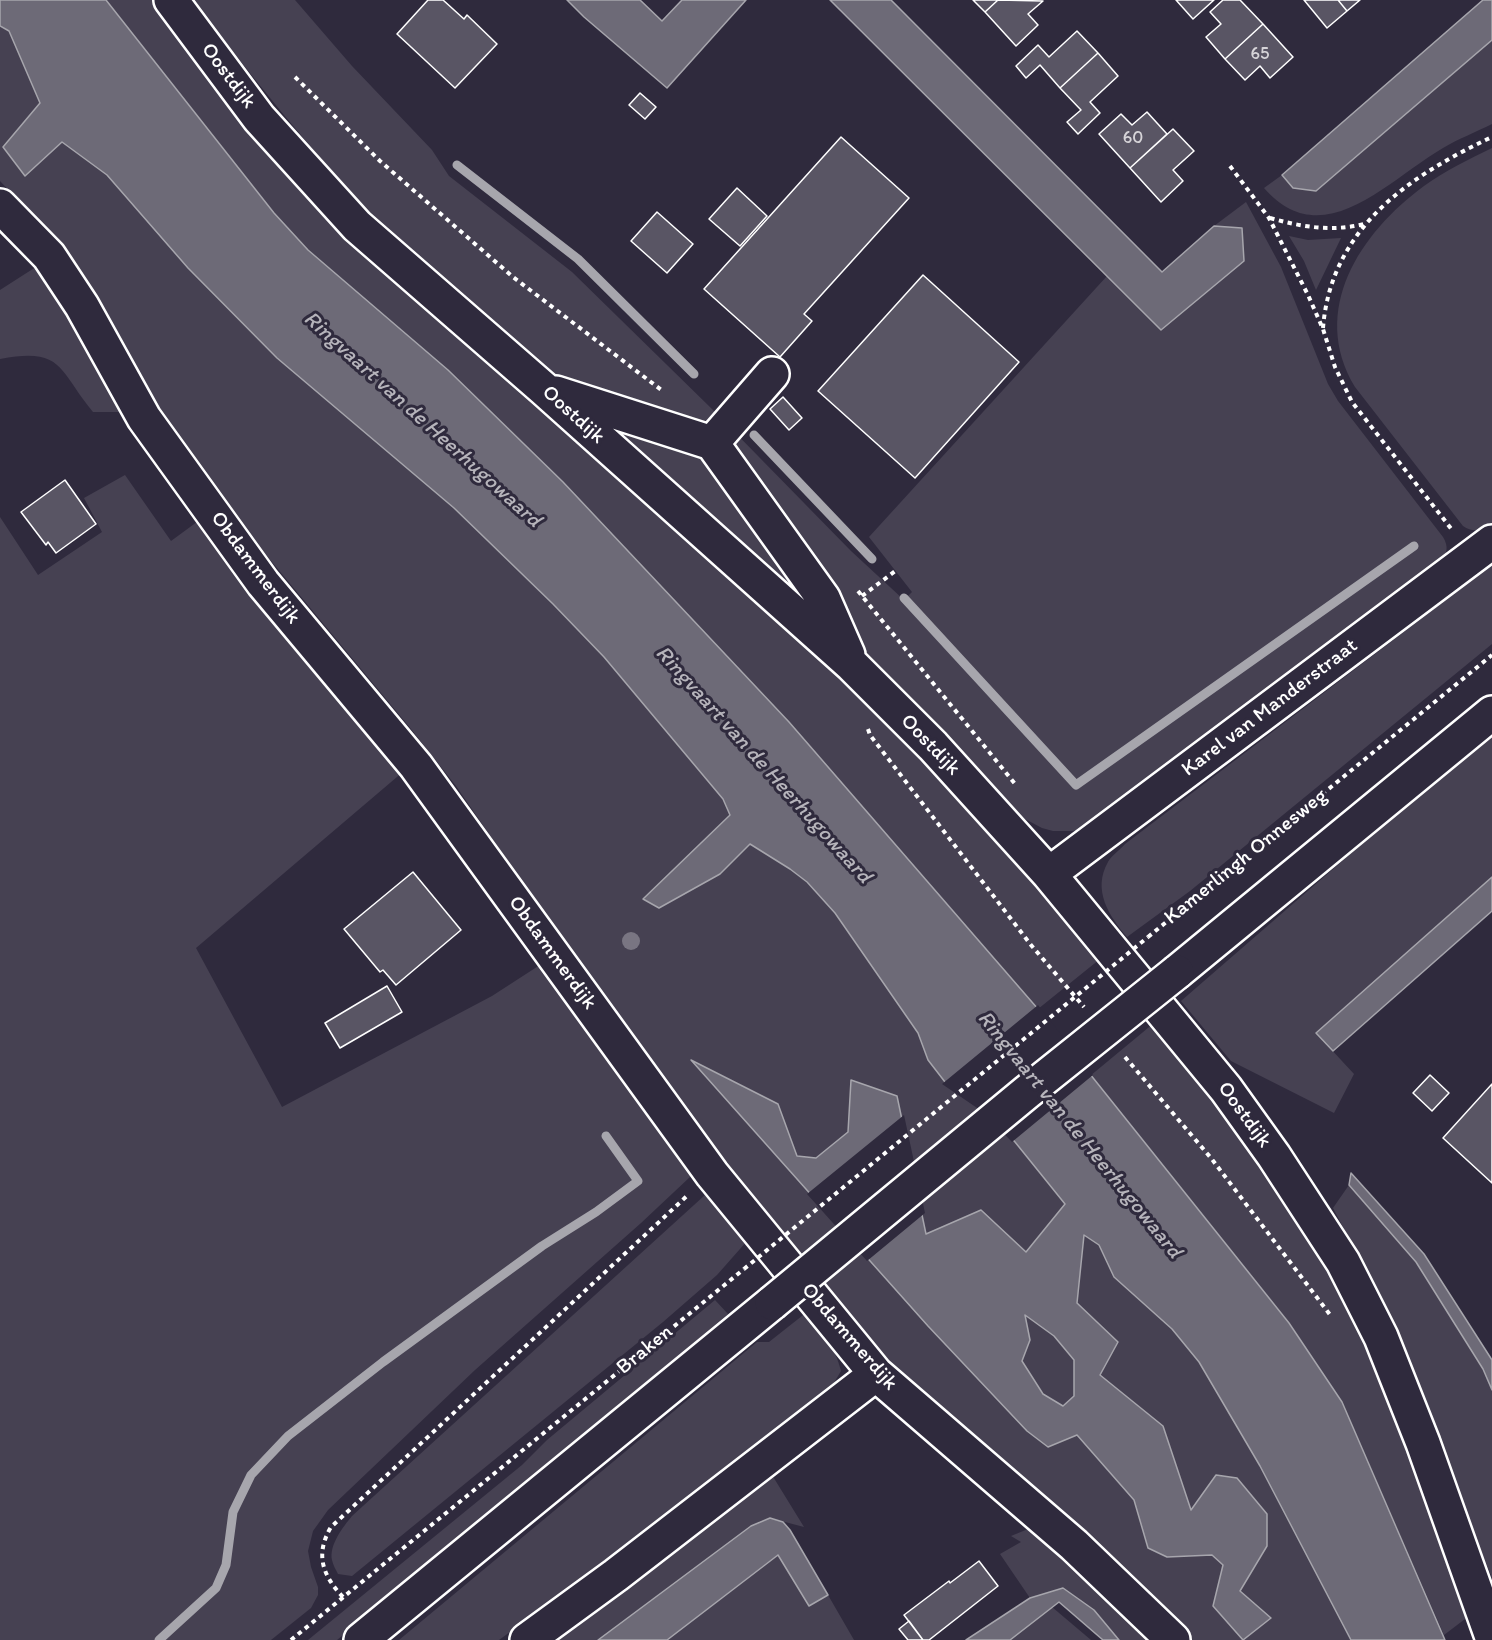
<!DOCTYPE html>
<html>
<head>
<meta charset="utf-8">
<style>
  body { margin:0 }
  canvas { display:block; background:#2f2a3d }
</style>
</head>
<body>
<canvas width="1492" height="1640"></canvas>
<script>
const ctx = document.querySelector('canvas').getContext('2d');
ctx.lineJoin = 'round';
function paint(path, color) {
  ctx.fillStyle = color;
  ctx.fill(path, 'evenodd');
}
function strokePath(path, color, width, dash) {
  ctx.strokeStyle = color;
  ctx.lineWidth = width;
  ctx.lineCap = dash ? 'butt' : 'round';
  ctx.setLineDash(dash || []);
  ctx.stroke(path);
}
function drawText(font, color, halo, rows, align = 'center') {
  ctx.font = font + ' Itim,sans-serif';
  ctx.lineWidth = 6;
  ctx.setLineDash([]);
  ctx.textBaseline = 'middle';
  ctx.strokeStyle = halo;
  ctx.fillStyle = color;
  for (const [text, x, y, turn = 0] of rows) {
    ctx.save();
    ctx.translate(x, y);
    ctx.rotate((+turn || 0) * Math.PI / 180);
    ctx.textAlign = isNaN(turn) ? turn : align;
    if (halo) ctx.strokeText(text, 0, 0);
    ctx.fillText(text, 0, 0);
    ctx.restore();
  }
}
const green = new Path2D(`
  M106 0H153L222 94 877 709 979 816 1100 959 1038 1009 789 722 563 482 448 370 308 250 274 213Z
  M193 0H295L352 66 432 150 449 176 572 272 713 410 851 551 904 600 912 592 869 537 1107 276 1161 330 1242 228 1214 226 1246 202 1281 267 1328 384 1338 401 1443 537C1449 547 1447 553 1441 563L1084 828 1073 831H1053L1042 828 1025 819 935 727 377 222C312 150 251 77 193 0Z
  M0 26 9 31 40 103 3 147 25 176 62 142 107 175 277 357 454 508 553 604 604 657 723 799 730 814 644 899 659 908 720 874 750 844 790 869 805 881 835 913 918 1033 928 1060 985 1110 1015 1142 1065 1204 1026 1252 926 1234 897 1096 816 1158 796 1156 778 1104 693 1061 1048 1447 1076 1435 1134 1500 1148 1548 1167 1557 1212 1555 1223 1565 1213 1606 1243 1640H1189L872 1350 703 1145 456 786 411 729 232 514 173 435 128 360 87 282 33 216 0 181Z
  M1492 40V124C1476 132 1458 139 1443 148 1389 179 1323 256 1264 188L1282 175 1293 188 1316 191Z
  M1492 148V524C1483 531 1473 533 1463 526L1355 387C1309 310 1360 233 1424 186 1445 171 1469 159 1492 148Z
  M1289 236 1308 240 1341 238 1316 290 1304 261Z
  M39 265 127 412H93C58 370 64 347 0 359V290Z
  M125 475 171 541 201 519 404 771 196 948 282 1107 492 996 543 963 690 1167V1177L641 1223 475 1370 328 1510 313 1531 308 1551 311 1567 318 1587V1595L311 1608 271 1640H0V517L38 575 102 532 84 498Z
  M1492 565V644L1190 891 1127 937C1109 916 1092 890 1108 862 1111 856 1120 850 1125 844Z
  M1492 736V877L1316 1033 1354 1074 1334 1113 1231 1061 1181 1001 1363 843Z
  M1154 1023 1207 1083 1311 1236 1335 1282 1378 1372 1422 1484 1465 1606V1619L1444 1635 1342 1402 1289 1323 1090 1076Z
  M1349 1185 1416 1262 1483 1369 1492 1390V1578L1378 1294 1333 1208Z
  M705 1195 711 1199 747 1241 717 1275 663 1322 352 1576 338 1574C336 1570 333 1565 332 1560 329 1545 343 1527 352 1516Z
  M1084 1235 1099 1245 1114 1277 1172 1329 1199 1362 1260 1466 1351 1640H1243L1271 1618 1240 1591 1267 1546 1191 1510 1163 1426 1100 1375 1118 1342 1077 1303Z
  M715 1300 728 1314 337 1640H308L522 1465 547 1440Z
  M807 1312C822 1332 835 1346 841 1371L832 1386 703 1488 587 1576 499 1640H399L757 1342H769Z
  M1025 1315 1054 1336 1074 1360V1396L1063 1406 1043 1394 1022 1361 1030 1340Z
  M772 1475 804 1527 770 1518 760 1521 598 1640H549Z
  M1033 1527 1154 1640H1105L1063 1588 1030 1598 1000 1554 1021 1542 1011 1536Z
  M778 1555 809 1606 828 1595 854 1640H666Z
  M1052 1607 1091 1640H1002Z`);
const water = new Path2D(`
  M0 0H106L274 213 308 250 448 370 563 482 789 722 1038 1009 1289 1323 1342 1402 1445 1640H1351L1260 1466 1199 1362 1172 1329 1114 1277 1099 1245 1084 1235 1077 1303 1118 1342 1100 1375 1163 1426 1191 1510 1216 1475 1237 1478 1267 1514V1546L1240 1591 1271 1618 1243 1640 1213 1606 1223 1565 1212 1555 1167 1557 1148 1548 1134 1500 1077 1435 1048 1447 1027 1431 928 1326 691 1060 778 1104 797 1156 816 1158 848 1132 851 1080 897 1096 926 1234 981 1210 1026 1252 1065 1204 1015 1142 985 1110 945 1082 928 1060 918 1033 835 913 807 882 790 869 750 844 720 874 659 908 643 899 730 815 723 799 604 657 553 604 454 508 277 358 188 268 107 175 62 142 25 176 3 147 40 103 9 31 0 26ZM1025 1315 1054 1336 1074 1360V1396L1063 1406 1043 1394 1022 1361 1030 1340Z
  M567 0H640L662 21 682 0H746L667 88 584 17Z
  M830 0H891L1162 272 1214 226 1242 228 1244 261 1161 330Z
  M1483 0H1492V40L1316 191 1293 188 1282 175Z
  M1492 877V911L1333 1051 1316 1033Z
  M1351 1173 1424 1254 1492 1360V1390L1483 1369 1416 1262 1349 1185Z
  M770 1518 783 1522 790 1530 828 1595 809 1606 778 1555 667 1640H598L751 1526Z
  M1063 1588 1094 1610 1119 1640H1103L1059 1602 1010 1640H966L1030 1598Z`);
const pier = new Path2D(`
  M1038 1005 1093 1075 1012 1142 983 1112 942 1084Z
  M904 1115 925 1213 867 1261 807 1194Z`);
const stream = new Path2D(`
  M457 165 578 259 694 374
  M754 435 872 559
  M904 598 1076 785 1414 546
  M159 1640 216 1588 226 1565 233 1512 251 1475 288 1436 383 1362 542 1246 596 1212 638 1181 606 1136`);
const building = new Path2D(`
  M428 0H443L464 19 467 15 497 44 455 88 397 34Z
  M973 0H998L985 12Z
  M998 0 1043 1 1028 14 1038 25 1016 46 985 12Z
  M1176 0H1214L1193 19Z
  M1223 0H1240L1263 24 1225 59 1206 37 1221 24 1210 12Z
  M1304 0H1338L1347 11 1327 28Z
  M1338 0H1360L1347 11Z
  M1263 24 1293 57 1270 78 1260 66 1245 80 1225 59Z
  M1077 31 1098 53 1060 88 1040 65 1026 78 1016 66 1038 45 1049 57Z
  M1098 53 1118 76 1090 102 1100 113 1078 134 1067 122 1081 110 1060 88Z
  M640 93 656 107 645 119 629 105Z
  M1147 112 1167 134 1130 168 1099 134 1121 114 1132 125Z
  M1173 129 1194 151 1173 170 1183 181 1161 202 1130 168Z
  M841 137 909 198 804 314 812 321 780 357 704 289Z
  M737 188 767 216 740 246 709 219Z
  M657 212 693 244 667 273 631 241Z
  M923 275 1019 362 915 478 818 391Z
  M783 397 802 418 789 430 770 409Z
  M65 480 96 524 56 553 48 542 46 545 21 512Z
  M413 872 461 930 396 985 383 970 380 972 344 929Z
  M387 986 402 1012 340 1048 325 1023Z
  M1430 1075 1449 1093 1432 1111 1413 1093Z
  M1492 1084V1183L1443 1138Z
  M979 1561 998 1586 929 1640H923L904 1615 949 1581 950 1583Z
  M909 1621 923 1640H908L899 1629Z`);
const path = new Path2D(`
  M295 77 380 161 513 277 664 392
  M1230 166 1269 218 1308 295 1323 329 1335 367 1352 402 1453 531
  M1270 218C1302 227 1331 232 1364 224
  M1323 328C1331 228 1409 176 1492 137
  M858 591 1016 785
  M862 596 898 569
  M868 729 870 735 1031 945 1084 1007
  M1148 937 1492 655
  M1125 1057 1211 1158 1331 1316
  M343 1597C322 1575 315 1554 331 1527L688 1195
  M291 1640 744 1269`);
const minor = new Path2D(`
  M171 0 259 118 357 226 544 389 852 665 933 746 1049 874 1226 1089 1274 1156 1343 1262 1381 1337 1423 1443 1492 1637
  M0 206 49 256 82 306 144 418 263 583 416 766 712 1174 876 1374 1074 1545 1173 1640
  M772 374 712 443 823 598 848 655
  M556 393 712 443
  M1049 874 1492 542
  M527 1640 616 1575 876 1374`);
const major = new Path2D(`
  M1177 972 1492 713
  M361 1640 772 1303`);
const pathBridge = new Path2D(`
  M744 1269 1148 937`);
const majorBridge = new Path2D(`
  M772 1303 1027 1092 1177 972`);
const trees = [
  [631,941]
];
const numberNames = [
  ["65",1260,54],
  ["60",1133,138]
];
const streetNames = [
  ["Oostdijk",228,76,53],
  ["Oostdijk",573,415,42],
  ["Obdammerdijk",255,568,53],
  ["Karel van Manderstraat",1270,708,-37],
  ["Oostdijk",930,745,46],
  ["Kamerlingh Onnesweg",1246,857,-39],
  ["Obdammerdijk",552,953,54],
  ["Oostdijk",1244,1115,54],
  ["Obdammerdijk",849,1337,49],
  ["Braken",645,1350,-39]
];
const waterNames = [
  ["Ringvaart van de Heerhugowaard",422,420,42],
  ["Ringvaart van de Heerhugowaard",763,765,48],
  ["Ringvaart van de Heerhugowaard",1079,1135,51]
];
paint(green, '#464152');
paint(water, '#6d6a77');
strokePath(water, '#a7a6ad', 1.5);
paint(pier, '#2f2a3d');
strokePath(stream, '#a7a6ad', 9);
paint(building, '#595564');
strokePath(building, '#fff', 1.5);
strokePath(minor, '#fff', 38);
strokePath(major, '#fff', 38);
strokePath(path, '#fff', 4, [4.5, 4.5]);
strokePath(minor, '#2f2a3d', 33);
strokePath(major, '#2f2a3d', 33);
strokePath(majorBridge, '#fff', 38, []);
strokePath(pathBridge, '#fff', 4, [4.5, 4.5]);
strokePath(majorBridge, '#2f2a3d', 33);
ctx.fillStyle = '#797582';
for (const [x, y] of trees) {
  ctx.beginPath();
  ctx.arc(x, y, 9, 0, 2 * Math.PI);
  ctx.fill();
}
drawText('18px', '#d6d4d8', null, numberNames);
drawText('21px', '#fff', '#2f2a3d', streetNames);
drawText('italic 22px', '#b6b4bb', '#2f2a3d', waterNames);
</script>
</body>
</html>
